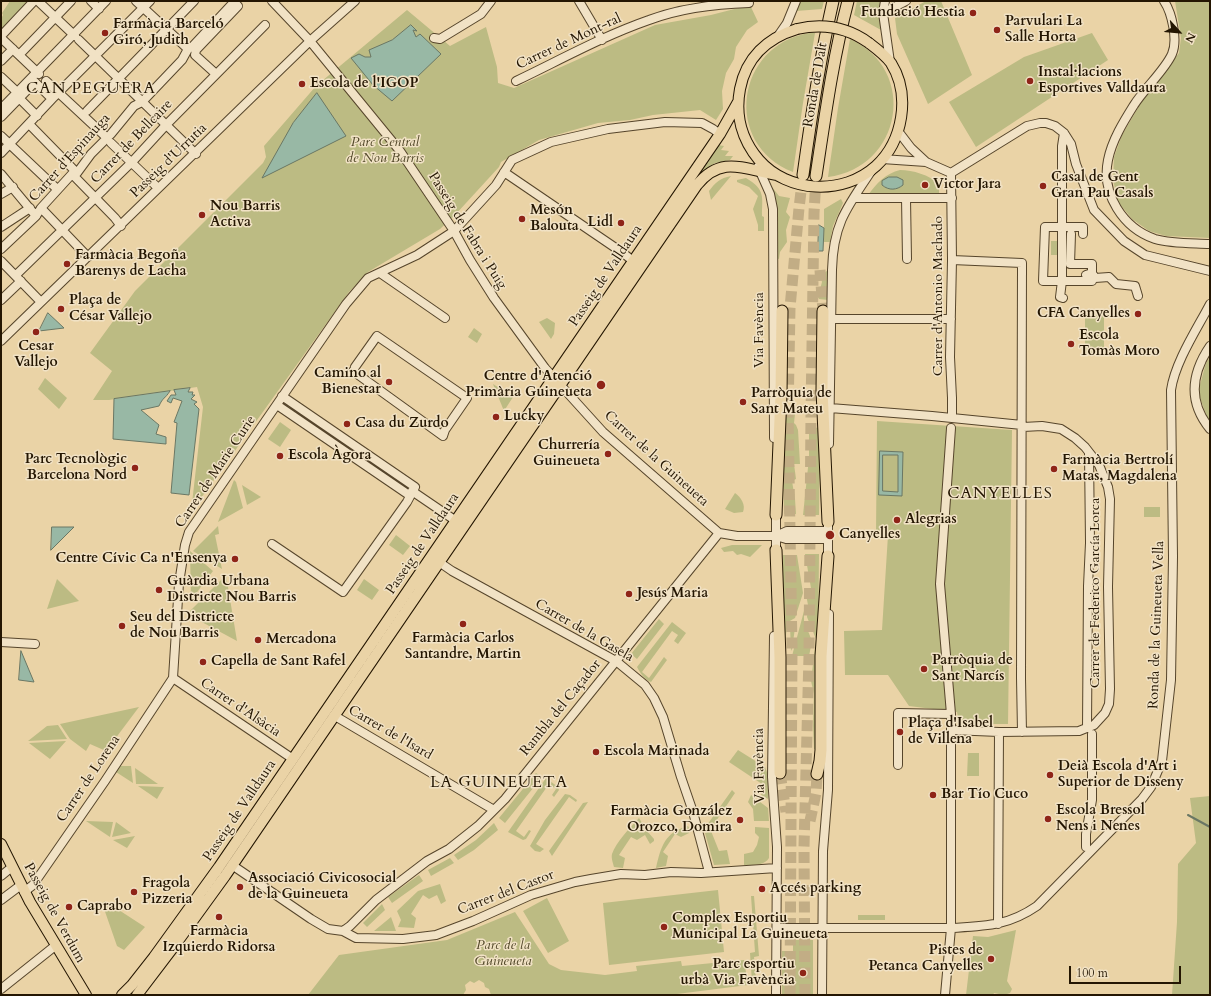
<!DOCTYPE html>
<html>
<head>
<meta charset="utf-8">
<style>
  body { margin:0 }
  #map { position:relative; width:1211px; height:996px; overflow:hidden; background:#ead3a6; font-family:Cardo,serif }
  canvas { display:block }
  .frame { position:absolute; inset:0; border:2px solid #241602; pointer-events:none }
  .north { position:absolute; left:1159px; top:12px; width:40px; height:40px; -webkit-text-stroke:3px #f1e2c5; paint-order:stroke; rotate:117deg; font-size:11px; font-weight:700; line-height:16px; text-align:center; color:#241602 }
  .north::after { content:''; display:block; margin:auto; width:14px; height:18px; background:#241602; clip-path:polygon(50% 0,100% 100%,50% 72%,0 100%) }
  .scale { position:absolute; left:1069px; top:966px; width:112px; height:18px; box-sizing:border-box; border:2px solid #241602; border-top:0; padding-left:5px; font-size:12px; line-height:14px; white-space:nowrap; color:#241602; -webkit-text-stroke:3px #f1e2c5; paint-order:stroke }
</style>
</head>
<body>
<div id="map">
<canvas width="1211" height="996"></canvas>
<div class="frame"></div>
<div class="north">N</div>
<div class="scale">100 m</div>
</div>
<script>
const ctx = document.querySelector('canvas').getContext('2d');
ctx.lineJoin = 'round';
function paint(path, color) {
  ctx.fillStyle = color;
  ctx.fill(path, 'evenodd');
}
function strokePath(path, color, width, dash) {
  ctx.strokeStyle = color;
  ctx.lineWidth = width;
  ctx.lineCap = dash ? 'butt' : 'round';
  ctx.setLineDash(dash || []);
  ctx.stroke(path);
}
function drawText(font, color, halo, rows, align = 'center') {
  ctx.font = font + ' Cardo,serif';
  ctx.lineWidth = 3;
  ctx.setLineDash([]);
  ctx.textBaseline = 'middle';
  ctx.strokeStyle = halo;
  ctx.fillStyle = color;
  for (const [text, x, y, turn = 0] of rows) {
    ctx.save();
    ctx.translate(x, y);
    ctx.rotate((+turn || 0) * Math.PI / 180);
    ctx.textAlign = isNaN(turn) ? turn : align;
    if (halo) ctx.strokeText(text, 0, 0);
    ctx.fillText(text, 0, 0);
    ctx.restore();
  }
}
const green = new Path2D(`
  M10 1H29L1 31 2 25 1 19 3 15 2 13Z
  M801 1H824L822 9 796 11Z
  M857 1H881V30L854 15Z
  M926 1H941L972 75 928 104 897 34 895 18Z
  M1175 1H1210V238L1166 236 1149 231 1132 219 1118 202 1113 180 1114 157 1122 135 1142 101 1179 53 1181 38Z
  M750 5 758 22 747 30 736 47 734 59 726 73 722 91 723 109 716 120 700 110 653 115 630 120 598 123 539 140 501 162 499 167 455 215 440 229 368 272 349 292 191 512 203 407 197 387 109 400H93L112 371 90 353 135 291 263 163 266 157 264 146 316 86 407 10 450 46 486 27 497 67 498 83 514 88 655 25 711 15Z
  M809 33H815L803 103 793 172C722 144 736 45 809 33Z
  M1092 33 1108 60 976 147 949 102 1024 57Z
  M850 39C919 70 902 168 828 177L838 108Z
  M718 145 724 146 721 150 729 151 725 156H733L730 160 715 163 701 173 646 254 643 253Z
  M900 170C913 170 929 175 939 184V194L868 195C876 184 886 173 900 170Z
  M731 176 711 200 709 191C715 183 720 178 731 176Z
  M746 178C766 190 762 197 762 216L764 217V231H758V225L753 209 758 196 749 187 737 182V180Z
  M772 187 779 196 790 198 786 212 790 217 786 230 787 242 780 252 779 259 776 258 775 200Z
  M841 199 843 203 833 226 830 242H824V209Z
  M1051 241H1058V255H1051Z
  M828 270V300L819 299 818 297 822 282 820 276Z
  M1085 315H1104V354H1085Z
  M547 318 555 323 554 334 551 339 539 322Z
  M474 328 482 334 477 343 468 337Z
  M1210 357V421L1208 420 1198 392 1206 363Z
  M45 378 67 398 59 409 38 389Z
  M493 384 513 397 504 411Z
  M795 414 794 423 796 425 798 430 800 464H794L796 479 792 481 795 499 796 514H784L783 415Z
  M877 421 1012 430 1008 724H959L957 712 909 706 888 675H845L844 631 882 630 888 535 876 534Z
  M280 422 291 430 280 447 268 439Z
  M809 427 820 428 819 515H803L809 458Z
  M234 480 236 482 243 508 218 522Z
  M242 485 261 497 247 505Z
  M735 493C741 497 746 505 743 512L734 513 725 509Z
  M1144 507H1160V517H1144Z
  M218 526 219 534 215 535 222 569 193 551Z
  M396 535 410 546 403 555 389 545Z
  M732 545H762L750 557 741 554 737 555 733 551 724 552 721 548Z
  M190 551 213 571 191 600Z
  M805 554H819L817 750 814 749 813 726 814 694 811 681 816 639 807 617 808 605 805 589 811 588Z
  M783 555H797L803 593 795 618 788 622 783 652Z
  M226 575 237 641 187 614Z
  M57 579 79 601 47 609Z
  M364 579 379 590 372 600 357 590Z
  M804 611V621L812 641 809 656H792Z
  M659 619 664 624 637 659 631 654Z
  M796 621 792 649 791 651 790 626Z
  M672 622 686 633 678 644 674 641 678 635 672 631 642 672 649 678 664 657 667 660 651 682C645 680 640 673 637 667Z
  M139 707 106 751 90 744 86 751 70 739 60 724Z
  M58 725 67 739 28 741 47 726Z
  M66 741 50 759 29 743Z
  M738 750 765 767 768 775V799L761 795 765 786 729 762Z
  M968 753H979V776H967Z
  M119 766H131L133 783 116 772Z
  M135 768 158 784H136Z
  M536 773 542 777 505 823 499 818Z
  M546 778 558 787 559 790 554 797 552 795 556 789 549 784 516 831 524 837 529 830 531 831 526 839 523 840 508 832Z
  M138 786 163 787H164L157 799Z
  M732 790 735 793 714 824 707 825Z
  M565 794 570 795 577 800 576 802 569 797 536 844 544 849 540 852 535 851 530 846 545 820Z
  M751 795 768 808 769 821H754L753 809 748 802Z
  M1210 796V995H1172L1177 922 1178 864 1196 843 1190 798Z
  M588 802 552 856 549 851 583 803Z
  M639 818 647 831 654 839V841L650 844 645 835 637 840 631 837 619 855 625 858 623 868 614 867C613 863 611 858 612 854 616 842 630 828 639 818Z
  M86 821 113 822 110 837Z
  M116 822 131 833 112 837Z
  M494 823 498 830 474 850 458 860 454 855 476 840Z
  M688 826 690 830 689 833 681 837 675 834 663 852 668 856 666 866 656 868C661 846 665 832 688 826Z
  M755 827 769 828V858C764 866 753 865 744 865V854L753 852 757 845 759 837 755 833Z
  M711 831 719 851 727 850 730 864 714 865 705 833Z
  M135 836 127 848 113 840Z
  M450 858 454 863 431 876 428 870Z
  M419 875 423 881 392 903 388 897Z
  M440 884 446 901 441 904 437 895 429 899 423 895 411 914 416 918 414 928 398 927 401 920 397 911 418 891Z
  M718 890 724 952 609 965 603 903Z
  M751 896H754L759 956 754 957 756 980H761V982H752L750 953 755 952Z
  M547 898 569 941 548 953 523 911Z
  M105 901 145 927 124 950 117 946 102 903Z
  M382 904 385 910 367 927 363 923Z
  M515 912 549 964 561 970 605 975 637 971 636 966 681 961 682 966 744 960 748 985 669 995H491L489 989 485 987 484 983 479 980 474 983 470 981 465 985 466 990 463 995H308L339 955 447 940Z
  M858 915H885V920H858Z
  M391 917 396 931H374Z
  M1016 930 1007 981 1012 989 1010 993 1004 995 994 993 993 995H966L973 936 988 937Z
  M793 940H813V995H782V951H793Z`);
const water = new Path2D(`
  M411 25 417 31 413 30 416 37 420 34 441 54 392 101 373 85 351 58 359 54 365 57H371L369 50 392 40Z
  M317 93 346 136 262 178 293 123Z
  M889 177H897L903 180V185C897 190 889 191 882 185V181Z
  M819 225 824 228 823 251H818Z
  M48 313 64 328 39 331Z
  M190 388 188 392H193L192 395H195L191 399 197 402 194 404 199 409 189 495 171 493 177 423 174 422 182 401 173 398 171 403 167 401 171 395H176L174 390Z
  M170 391C165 399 163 397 159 406L141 410 159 425 156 434 166 437V444L113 439 114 399Z
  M880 451 903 452 902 496 879 495ZM883 455H898V492L883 491Z
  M52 527H74L51 550Z
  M21 651 34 682 19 680Z`);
const stream = new Path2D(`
  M1188 815 1210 827`);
const highwayTunnel = new Path2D(`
  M820 270 823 311
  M780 773 786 812
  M810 821 816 793 817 774
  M790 995 792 649 788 415 790 308 799 208 803 175
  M805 995 804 847 809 656 811 414 814 213 816 178`);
const minor = new Path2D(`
  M38 1 75 36
  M91 1 99 9
  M136 1 188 49 192 47 196 50 195 55 216 74
  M272 1 310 41 400 151 454 231 470 260 494 298 545 368 603 432 719 533
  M579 1 602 40
  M885 1 883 13 890 62
  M1164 1C1172 13 1178 40 1172 54 1165 70 1144 89 1134 105 1124 121 1112 140 1108 160 1101 194 1123 228 1155 239 1172 244 1193 243 1210 244
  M883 13 906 1
  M1 36 34 1
  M778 36 787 23 796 1
  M1 38 39 74
  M434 38 440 39 481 14 491 1
  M79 40 196 154
  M192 47 234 2 238 6 196 50
  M19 55 71 1
  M1 61 13 49
  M1 77 17 92
  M46 81 105 136
  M516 81C560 60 603 36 649 20 681 8 715 4 749 3
  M19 98 37 116
  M1 109 106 1
  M87 111 194 1
  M1 117 35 82 52 99
  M29 124 77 173
  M898 131 911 148 926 162 951 173
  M1 136 57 189
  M111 143 155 185
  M1 153 52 99 150 1
  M882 159 926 162
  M758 167 770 194 773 209 774 438
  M504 172 623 253 633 261 635 265
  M951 173 1027 126 1040 123H1046L1055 126 1064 133 1071 144 1076 164 1094 210 1124 241 1145 255 1210 271
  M951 173 952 260 950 357 952 398V418
  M1 174 36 216
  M72 174 115 218 121 226
  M1 194 13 187
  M854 198H952
  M906 198 907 259
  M41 208 88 257
  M1 227 30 208
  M1071 234 1070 264H1092V281H1043L1045 227H1083V234
  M1 249 36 216 41 208 72 174 77 173 91 154 111 134 134 106 142 102 182 60 188 49
  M952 260 1022 263 1021 678 1022 732
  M1 261 41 302
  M380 273 445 318
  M16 275 132 162 166 125 265 25
  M1086 275 1092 273 1095 278 1109 277 1116 284 1135 286 1138 296
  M1063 298 1060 297 1062 281V146L1064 133
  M1 300 21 281
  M831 319H951
  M1 341 310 41 355 1
  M1210 346C1191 374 1188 402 1210 429
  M353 371 443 436 445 430 467 398 377 336 355 367
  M277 405 409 495
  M830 408 932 416 1022 425 1023 427 1042 426 1061 429 1075 438 1085 447 1099 465 1108 487 1110 499 1108 587 1110 689 1109 704 1105 713 1094 725 1079 731 999 732 951 730
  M829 444 832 270C833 224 847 207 872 170
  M412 491 459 523
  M828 518V560
  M719 533 737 536H776L786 539H827
  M776 536 787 531H828
  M272 544 343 592 407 502 415 487 282 396
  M776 554V510
  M439 562 452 571 616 661 645 685 654 698 663 717 681 777 693 812 709 872
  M774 636 772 777 777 847 776 995
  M1 642 35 644
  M173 678 179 583 185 545 189 532 346 304 368 278 417 255 454 231 496 185 512 160 551 142 608 129 665 122 702 123 713 129 720 134
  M173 678 293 759
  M335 716 494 810
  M1087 728 1088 586 1090 543 1089 453
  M898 765V713L951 714
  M1086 847V834L1092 800V734
  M232 865 311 919 328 929 343 931 356 938 403 939 436 935 473 921 531 895 575 882 591 879 621 874 645 875 671 872 701 873 777 868
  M1 876 12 867
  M24 892 33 885 105 781 173 678
  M1 900 21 885
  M998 924 999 732
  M777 928H951C986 926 1008 926 1037 906L1142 799 1151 787 1162 761 1171 680 1173 557 1171 390C1175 362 1197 329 1210 304
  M343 931 350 926 376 900 427 861 449 849 478 826 505 799 719 533
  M1 989 55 946
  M822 995 823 851 828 790 829 614
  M945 995 951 928V714L940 584 951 428`);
const major = new Path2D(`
  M797 29C767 38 746 58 740 89 735 115 742 140 759 160 788 193 843 196 876 166 903 141 911 95 891 63 885 55 877 49 869 43
  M1 844 30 902 86 995
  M122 995 132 985 154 957 219 867 720 134 738 102
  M137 995 175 945 225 876 697 185C722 154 745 170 777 175`);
const highway = new Path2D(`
  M803 175C811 117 820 58 833 1
  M816 176C825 117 833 58 848 1
  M823 311 822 390 828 522
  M776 515 781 395 782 311
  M776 550 780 657V773
  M817 774 820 761 821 750V656L828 556`);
const majorBridge = new Path2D(`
  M797 29C823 23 847 27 869 43`);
const markers = [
  [973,13,4,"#8f2418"],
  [997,30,4,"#8f2418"],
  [105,33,4,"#8f2418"],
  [1030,81,4,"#8f2418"],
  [302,84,4,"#8f2418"],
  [925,185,4,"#8f2418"],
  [1043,186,4,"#8f2418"],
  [202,215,4,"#8f2418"],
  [522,219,4,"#8f2418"],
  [621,223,4,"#8f2418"],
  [67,264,4,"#8f2418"],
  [61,309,4,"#8f2418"],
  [1138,314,4,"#8f2418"],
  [36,332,4,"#8f2418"],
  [1071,344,4,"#8f2418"],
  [389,382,4,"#8f2418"],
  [601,385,5,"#8f2418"],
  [743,402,4,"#8f2418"],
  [496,417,4,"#8f2418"],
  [347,424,4,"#8f2418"],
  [608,454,4,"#8f2418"],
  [280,456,4,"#8f2418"],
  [135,468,4,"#8f2418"],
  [1054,469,4,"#8f2418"],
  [897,520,4,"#8f2418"],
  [830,535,5,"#8f2418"],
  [235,559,4,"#8f2418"],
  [159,590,4,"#8f2418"],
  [629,594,4,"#8f2418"],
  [463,624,4,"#8f2418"],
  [122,626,4,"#8f2418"],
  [258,640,4,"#8f2418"],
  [203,662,4,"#8f2418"],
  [924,669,4,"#8f2418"],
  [900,732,4,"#8f2418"],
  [596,752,4,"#8f2418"],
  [1050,775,4,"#8f2418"],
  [933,795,4,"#8f2418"],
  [1048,819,4,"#8f2418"],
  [740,820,4,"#8f2418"],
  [240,887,4,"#8f2418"],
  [762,889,4,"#8f2418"],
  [134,892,4,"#8f2418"],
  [69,907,4,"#8f2418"],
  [219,917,4,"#8f2418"],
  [664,927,4,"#8f2418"],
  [991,959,4,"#8f2418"],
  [803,973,4,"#8f2418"]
];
const poiNames = [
  ["Fundació Hestia",965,13,"right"],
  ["Parvulari La",1005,22],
  ["Salle Horta",1005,38],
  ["Farmàcia Barceló",113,25],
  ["Giró, Judith",113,41],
  ["Instal·lacions",1038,73],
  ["Esportives Valldaura",1038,89],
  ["Escola de l'IGOP",310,84],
  ["Casal de Gent",1051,178],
  ["Gran Pau Casals",1051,194],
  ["Victor Jara",933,185],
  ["Nou Barris",210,207],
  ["Activa",210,223],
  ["Mesón",530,211],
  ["Balouta",530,227],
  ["Lidl",613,223,"right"],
  ["Farmàcia Begoña",75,256],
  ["Barenys de Lacha",75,272],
  ["Plaça de",69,301],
  ["César Vallejo",69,317],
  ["CFA Canyelles",1130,314,"right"],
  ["Escola",1079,336],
  ["Tomàs Moro",1079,352],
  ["Cesar",36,347,"center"],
  ["Vallejo",36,363,"center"],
  ["Camino al",381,374,"right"],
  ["Bienestar",381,390,"right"],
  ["Centre d'Atenció",592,377,"right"],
  ["Primària Guineueta",592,393,"right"],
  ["Parròquia de",751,394],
  ["Sant Mateu",751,410],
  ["Lucky",504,417],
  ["Casa du Zurdo",355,424],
  ["Churrería",600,446,"right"],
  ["Guineueta",600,462,"right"],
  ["Escola Àgora",288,456],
  ["Parc Tecnològic",127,460,"right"],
  ["Barcelona Nord",127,476,"right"],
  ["Farmàcia Bertrolí",1062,461],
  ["Matas, Magdalena",1062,477],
  ["Alegrias",905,520],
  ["Canyelles",839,535],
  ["Centre Cívic Ca n'Ensenya",227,559,"right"],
  ["Guàrdia Urbana",167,582],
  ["Districte Nou Barris",167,598],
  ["Jesús Maria",637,594],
  ["Seu del Districte",130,618],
  ["de Nou Barris",130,634],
  ["Farmàcia Carlos",463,639,"center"],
  ["Santandre, Martin",463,655,"center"],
  ["Mercadona",266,640],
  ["Parròquia de",932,661],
  ["Sant Narcís",932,677],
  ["Capella de Sant Rafel",211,662],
  ["Plaça d'Isabel",908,724],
  ["de Villena",908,740],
  ["Escola Marinada",604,752],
  ["Deià Escola d'Art i",1058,767],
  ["Superior de Disseny",1058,783],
  ["Bar Tío Cuco",941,795],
  ["Escola Bressol",1056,811],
  ["Nens i Nenes",1056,827],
  ["Farmàcia González",732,812,"right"],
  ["Orozco, Domira",732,828,"right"],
  ["Associació Civicosocial",248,879],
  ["de la Guineueta",248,895],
  ["Fragola",142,884],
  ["Pizzeria",142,900],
  ["Accés parking",770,889],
  ["Caprabo",77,907],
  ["Complex Esportiu",672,919],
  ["Municipal La Guineueta",672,935],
  ["Farmàcia",219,932,"center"],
  ["Izquierdo Ridorsa",219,948,"center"],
  ["Pistes de",983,951,"right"],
  ["Petanca Canyelles",983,967,"right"],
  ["Parc esportiu",795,965,"right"],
  ["urbà Via Favència",795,981,"right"]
];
const streetNames = [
  ["Carrer de Mont-ral",569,42,-25],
  ["Ronda de Dalt",816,85,-80],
  ["Carrer de Bellcaire",132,142,-46],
  ["Carrer d'Espinauga",70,158,-48],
  ["Passeig d'Urrutia",169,161,-44],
  ["Passeig de Fabra i Puig",467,231,58],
  ["Passeig de Valldaura",606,276,-56],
  ["Carrer d'Antonio Machado",939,296,-90],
  ["Via Favència",760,330,-90],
  ["Carrer de la Guineueta",656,459,42],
  ["Carrer de Marie Curie",216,472,-56],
  ["Passeig de Valldaura",423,544,-56],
  ["Carrer de Federico García Lorca",1096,593,-90],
  ["Ronda de la Guineueta Vella",1157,625,-88],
  ["Carrer de la Gasela",584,631,30],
  ["Carrer d'Alsàcia",240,708,34],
  ["Rambla del Caçador",561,708,-51],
  ["Carrer de l'Isard",390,733,30],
  ["Via Favència",760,766,-91],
  ["Carrer de Lorena",89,779,-56],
  ["Passeig de Valldaura",240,811,-56],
  ["Carrer del Castor",506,893,-21],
  ["Passeig de Verdum",54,913,61]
];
const parkNames = [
  ["Parc Central",385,143],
  ["de Nou Barris",385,159],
  ["Parc de la",503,946],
  ["Guineueta",503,962]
];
const quarterNames = [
  ["CAN PEGUERA",91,89],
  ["CANYELLES",1000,494],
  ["LA GUINEUETA",499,783]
];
paint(green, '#bcbb83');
paint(water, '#98b8a5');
strokePath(water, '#6a7764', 1);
strokePath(stream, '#6a7764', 2);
strokePath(highwayTunnel, '#c2ad85', 11, [11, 5.5]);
strokePath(minor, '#56452b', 10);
strokePath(major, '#241602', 12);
strokePath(highway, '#241602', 13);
strokePath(minor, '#f1e2c5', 8);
strokePath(major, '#ead3a6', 10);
strokePath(highway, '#ead3a6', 11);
strokePath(majorBridge, '#241602', 12, []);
strokePath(majorBridge, '#ead3a6', 10);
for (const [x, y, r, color] of markers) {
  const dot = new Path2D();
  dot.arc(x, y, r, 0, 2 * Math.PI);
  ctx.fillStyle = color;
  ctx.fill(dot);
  strokePath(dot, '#f1e2c5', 1.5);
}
drawText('bold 14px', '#241602', '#f1e2c5', poiNames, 'left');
drawText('14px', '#241602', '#f1e2c5', streetNames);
drawText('italic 14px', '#524829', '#f1e2c5', parkNames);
ctx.letterSpacing = '1px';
drawText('16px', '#241602', '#f1e2c5', quarterNames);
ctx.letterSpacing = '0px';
</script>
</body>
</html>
